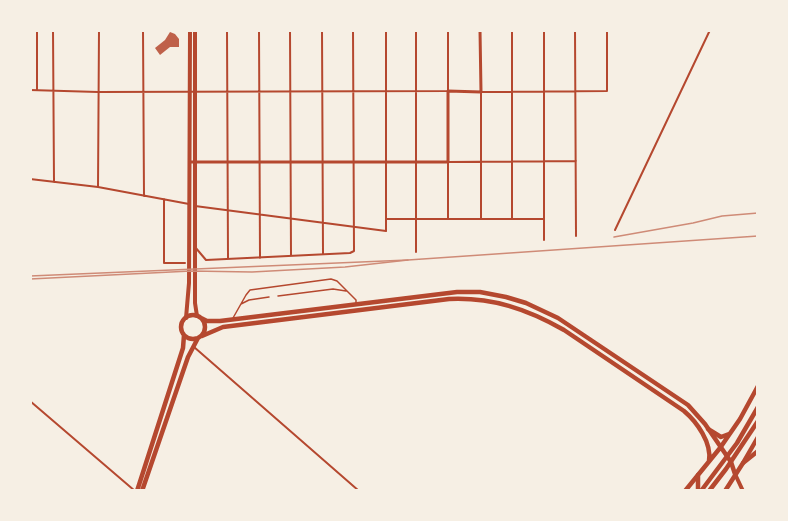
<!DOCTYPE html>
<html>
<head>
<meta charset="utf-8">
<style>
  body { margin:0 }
  #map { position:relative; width:788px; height:521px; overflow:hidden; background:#f6efe4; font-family:Bitter,serif }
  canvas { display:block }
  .frame { position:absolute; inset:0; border:32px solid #f6efe4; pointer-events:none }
</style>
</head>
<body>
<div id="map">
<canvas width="788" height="521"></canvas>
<div class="frame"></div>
</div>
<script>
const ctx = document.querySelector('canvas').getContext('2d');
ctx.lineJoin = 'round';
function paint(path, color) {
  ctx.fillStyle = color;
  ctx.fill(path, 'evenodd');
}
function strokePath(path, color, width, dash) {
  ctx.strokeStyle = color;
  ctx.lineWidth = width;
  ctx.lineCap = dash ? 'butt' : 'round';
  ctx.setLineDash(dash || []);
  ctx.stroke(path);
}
const building = new Path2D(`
  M170 32 175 34 179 39V47H170L160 55 155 48 165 40Z`);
const service = new Path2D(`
  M278 296 333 289 346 291
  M241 304 249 300 269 297
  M233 318 246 295 250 290 331 279 337 281 356 300V303`);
const minor = new Path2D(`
  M37 30V90
  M53 30 54 182
  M143 30 144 196
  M227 30 228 258
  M259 30 260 258
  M290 30 291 256
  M322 30 323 254
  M575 30 576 236
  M30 90 98 92 448 91V30
  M30 179 98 187 189 204
  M98 187 99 30
  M164 199V263H185
  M195 206 386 231V30
  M386 219H544
  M448 219V162L576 161
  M481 219V92L607 91V30
  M512 219V30
  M615 230 710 30
  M544 240V30
  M195 247 206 260 350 253 354 251 353 30
  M416 252V30
  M194 347 359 491
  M30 401 135 491`);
const tertiary = new Path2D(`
  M190 162H448V91L481 92 480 30`);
const secondary = new Path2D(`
  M195 30V303L197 316
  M186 318 189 283 190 30
  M735 474 743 491`);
const primary = new Path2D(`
  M181 327a12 12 0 1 1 24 0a12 12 0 1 1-24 0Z
  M201 318 207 321H220L457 292H480L506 297 526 303 558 318 688 405 705 424 731 462 735 474
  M202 336 223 327 449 299C492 297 527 309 564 330L684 411C697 422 712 443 709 461
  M137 491 183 348 184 335
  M142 491 188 357 198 338
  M698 491V475L720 448
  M725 491 743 463 758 451`);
const trunk = new Path2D(`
  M708 429 721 437 729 434
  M720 448 740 419 758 386
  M743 463 758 437
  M685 491 698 475
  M701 491 737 443 758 407
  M709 491 726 469 758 421`);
const tram = new Path2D(`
  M30 276 408 260`);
const rail = new Path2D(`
  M614 237 693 223 722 216 758 213
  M30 279 191 271 252 272 345 267 408 260 758 236`);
paint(building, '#bf614a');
strokePath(service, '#b5482f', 1.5);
strokePath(minor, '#b5482f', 2);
strokePath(tertiary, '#b5482f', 3);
strokePath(secondary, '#b5482f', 4);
strokePath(primary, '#b5482f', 4.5);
strokePath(trunk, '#b5482f', 4.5);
strokePath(tram, '#cf8b77', 1.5);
strokePath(rail, '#cf8b77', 1.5);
</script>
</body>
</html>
